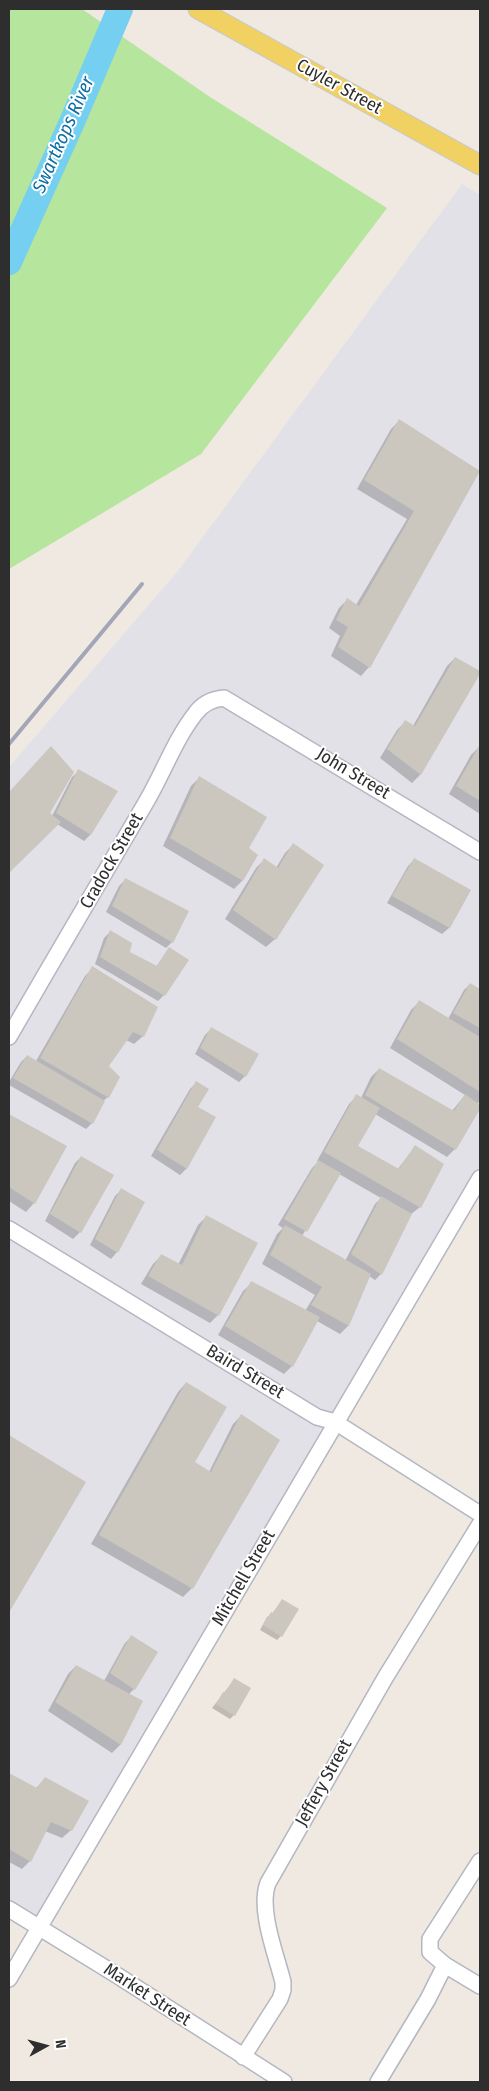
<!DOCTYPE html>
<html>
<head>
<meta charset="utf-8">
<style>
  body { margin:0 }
  #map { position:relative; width:489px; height:2091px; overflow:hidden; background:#efe9e1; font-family:"Fira Sans Condensed",sans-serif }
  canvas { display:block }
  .frame { position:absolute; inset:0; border:10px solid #2e2e2e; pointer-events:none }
  .north { position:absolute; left:20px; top:2021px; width:50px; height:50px; -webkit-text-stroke:4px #fff; paint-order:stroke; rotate:83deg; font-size:14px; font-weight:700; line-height:20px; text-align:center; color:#2e2e2e }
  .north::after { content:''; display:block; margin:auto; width:18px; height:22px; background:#2e2e2e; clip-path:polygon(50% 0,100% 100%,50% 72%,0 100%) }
</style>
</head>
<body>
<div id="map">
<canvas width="489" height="2091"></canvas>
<div class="frame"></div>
<div class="north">N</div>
</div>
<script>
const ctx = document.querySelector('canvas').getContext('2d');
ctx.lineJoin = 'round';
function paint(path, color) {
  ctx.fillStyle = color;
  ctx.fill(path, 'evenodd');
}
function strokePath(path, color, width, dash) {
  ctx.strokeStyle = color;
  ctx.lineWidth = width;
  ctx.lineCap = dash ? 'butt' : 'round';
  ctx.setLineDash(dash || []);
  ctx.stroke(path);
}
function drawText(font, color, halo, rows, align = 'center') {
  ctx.font = font + ' "Fira Sans Condensed",sans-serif';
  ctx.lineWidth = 4;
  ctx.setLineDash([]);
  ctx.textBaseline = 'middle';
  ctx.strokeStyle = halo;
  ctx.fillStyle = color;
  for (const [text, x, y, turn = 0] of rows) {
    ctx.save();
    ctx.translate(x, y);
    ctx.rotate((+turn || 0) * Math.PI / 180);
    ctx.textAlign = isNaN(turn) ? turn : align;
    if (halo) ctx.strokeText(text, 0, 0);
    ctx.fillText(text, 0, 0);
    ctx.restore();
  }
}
const industrial = new Path2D(`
  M462 184 480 195V1170L40 1928 9 1909V767L178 571Z`);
const green = new Path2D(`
  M9 9H82L210 97 387 208 201 454 9 569Z`);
const shadow = new Path2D(`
  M399 421 479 471 369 667 361 676 331 656 340 636 329 628 339 608 348 599 356 605 407 519 357 489 391 429Z
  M455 658 480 672 420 775 412 783 380 758 397 730 405 722 413 726 447 666Z
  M479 747 480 748V814L449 794 471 755Z
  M43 756 49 813 52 816 72 777 79 771 116 791 90 835 84 841 57 824 9 872V793Z
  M199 778 247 848 257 855 242 881 234 889 163 846 191 786Z
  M293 845 323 866 275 939 266 947 225 919 256 868 264 860 276 868 285 853Z
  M414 860 470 891 449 928 442 934 387 903 408 866Z
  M125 880 172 942 166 948 106 912 119 886Z
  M110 932 128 953 156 967 169 948 164 995 158 1001 95 964 104 938Z
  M93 968 143 1036 134 1044 126 1040 108 1066V1097L103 1101 92 1123 86 1129 9 1085V1082L21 1062 27 1056 36 1061 85 976Z
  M470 984 480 991V1101L477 1104 455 1149 447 1157 375 1114 356 1146 397 1170 415 1147 420 1207 410 1215 381 1274 375 1280 369 1276 348 1326 340 1334 317 1321 292 1366 284 1374 218 1335 243 1291 252 1283 305 1311 315 1295 262 1264 277 1234 283 1228 278 1225 312 1168 318 1162 317 1161 349 1104 357 1096 361 1098 371 1077 379 1069 452 1111 465 1095 390 1048 411 1010 419 1002 448 1019 464 990ZM339 1174 381 1198 375 1204 345 1261 302 1236Z
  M211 1029 245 1076 239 1082 195 1054 205 1035Z
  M196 1083V1108L214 1117 186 1169 180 1175 151 1156 190 1089Z
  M9 1116 65 1146 34 1203 26 1212 9 1201Z
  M81 1157 112 1175 80 1232 73 1239 45 1221 75 1163Z
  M121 1190 143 1202 117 1252 111 1259 90 1245 115 1196Z
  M206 1217 218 1315 210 1323 141 1284 153 1264 161 1256 178 1265 198 1225Z
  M186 1383 193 1463 209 1472 233 1424 241 1416 279 1441 192 1588 183 1597 91 1544 178 1392Z
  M9 1437 85 1482 9 1611Z
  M282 1600 281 1636 277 1640 260 1630 267 1617 272 1614Z
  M132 1636 134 1689 129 1694 141 1701 120 1745 112 1753 48 1711 68 1674 76 1666 104 1681 125 1643Z
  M234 1680V1715L230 1719 212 1708Z
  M9 1774 35 1789 45 1779 71 1830 62 1838 45 1831 30 1861 22 1869 9 1862Z`);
const river = new Path2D(`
  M9 262 72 122 120 9`);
const building = new Path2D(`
  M399 419 480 471 370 668 338 647 348 627 336 620 347 598 359 606 414 511 364 480Z
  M455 657 480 671V674L421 775 387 749 405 720 415 726Z
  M51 746 74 772 50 813 61 822 9 873V792Z
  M479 746 480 747V801L456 786Z
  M78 769 118 791 91 835 56 813Z
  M199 776 267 817 249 848 258 855 243 881 170 838Z
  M293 843 324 865 276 940 233 910 264 858 278 868Z
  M414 858 471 890 450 928 392 896Z
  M125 878 189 911 173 943 112 906Z
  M110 930 132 943 130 952 157 966 169 947 189 960 165 996 100 957Z
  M92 966 158 1007 144 1037 133 1032 109 1066 120 1077 109 1098 40 1058Z
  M470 983 480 989V1028L453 1013Z
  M419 1000 480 1037V1092L397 1039Z
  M211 1027 259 1054 246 1077 200 1048Z
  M27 1055 105 1101 93 1124 13 1078Z
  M379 1068 454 1111 465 1094 480 1105V1109L456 1150 365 1095Z
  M196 1081 209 1089 198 1107 216 1117 187 1169 157 1150Z
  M356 1094 380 1108 358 1146 399 1169 415 1145 444 1164 421 1208 324 1152Z
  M9 1114 67 1146 35 1204 9 1187Z
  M81 1156 114 1175 81 1233 50 1214Z
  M318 1160 341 1173 307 1232 284 1219Z
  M121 1188 145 1202 118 1253 95 1239Z
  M381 1196 412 1214 382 1275 351 1254Z
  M206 1215 258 1243 219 1316 148 1276 161 1254 182 1265Z
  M285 1225 371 1274 349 1326 311 1305 322 1287 270 1255Z
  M251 1281 320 1317 293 1367 225 1326Z
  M186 1382 227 1407 195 1462 211 1472 241 1414 280 1440 193 1589 99 1535Z
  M9 1435 86 1482 10 1611 9 1610Z
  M282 1599 299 1609 282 1637 263 1625 271 1612 273 1613Z
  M131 1635 158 1652 135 1690 110 1673Z
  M76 1665 143 1701 121 1745 55 1702Z
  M234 1678 251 1688 235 1716 216 1704 223 1692 225 1693Z
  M9 1773 37 1788 45 1777 89 1801 72 1831 51 1822 31 1862 9 1849Z`);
const minor = new Path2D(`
  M9 1037C54 959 100 881 145 804 163 774 174 741 195 714 202 704 212 699 224 698L480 852
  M9 1229 317 1417 335 1422 480 1514
  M9 1909 115 1974 284 2082
  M445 1965 480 1986
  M9 1979 480 1178
  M243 2057 280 1999 283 1990V1982C276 1954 258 1909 268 1883L385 1678 480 1524
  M378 2082 428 1999 445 1965 430 1952V1939L480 1861`);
const major = new Path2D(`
  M198 9 480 165`);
const rail = new Path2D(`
  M9 744 142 584`);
const streetNames = [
  ["Cuyler Street",339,87,29],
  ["John Street",353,774,31],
  ["Cradock Street",112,861,-60],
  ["Baird Street",245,1372,31],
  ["Mitchell Street",244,1578,-60],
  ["Jeffery Street",324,1783,-61],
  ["Market Street",147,1995,33]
];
const waterNames = [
  ["Swartkops River",64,135,-66]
];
paint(industrial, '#e3e1e8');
paint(green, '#b6e59e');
paint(shadow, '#0003');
strokePath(river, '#75cff0', 26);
paint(building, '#cbc7bf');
strokePath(minor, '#b4b7c1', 18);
strokePath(major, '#c9c9c9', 21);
strokePath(minor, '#fff', 15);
strokePath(major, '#f2d163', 19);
strokePath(rail, '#a3a6b8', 4);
drawText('18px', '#2e2e2e', '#fff', streetNames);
drawText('italic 19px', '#0d6fa3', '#fff', waterNames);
</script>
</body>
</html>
